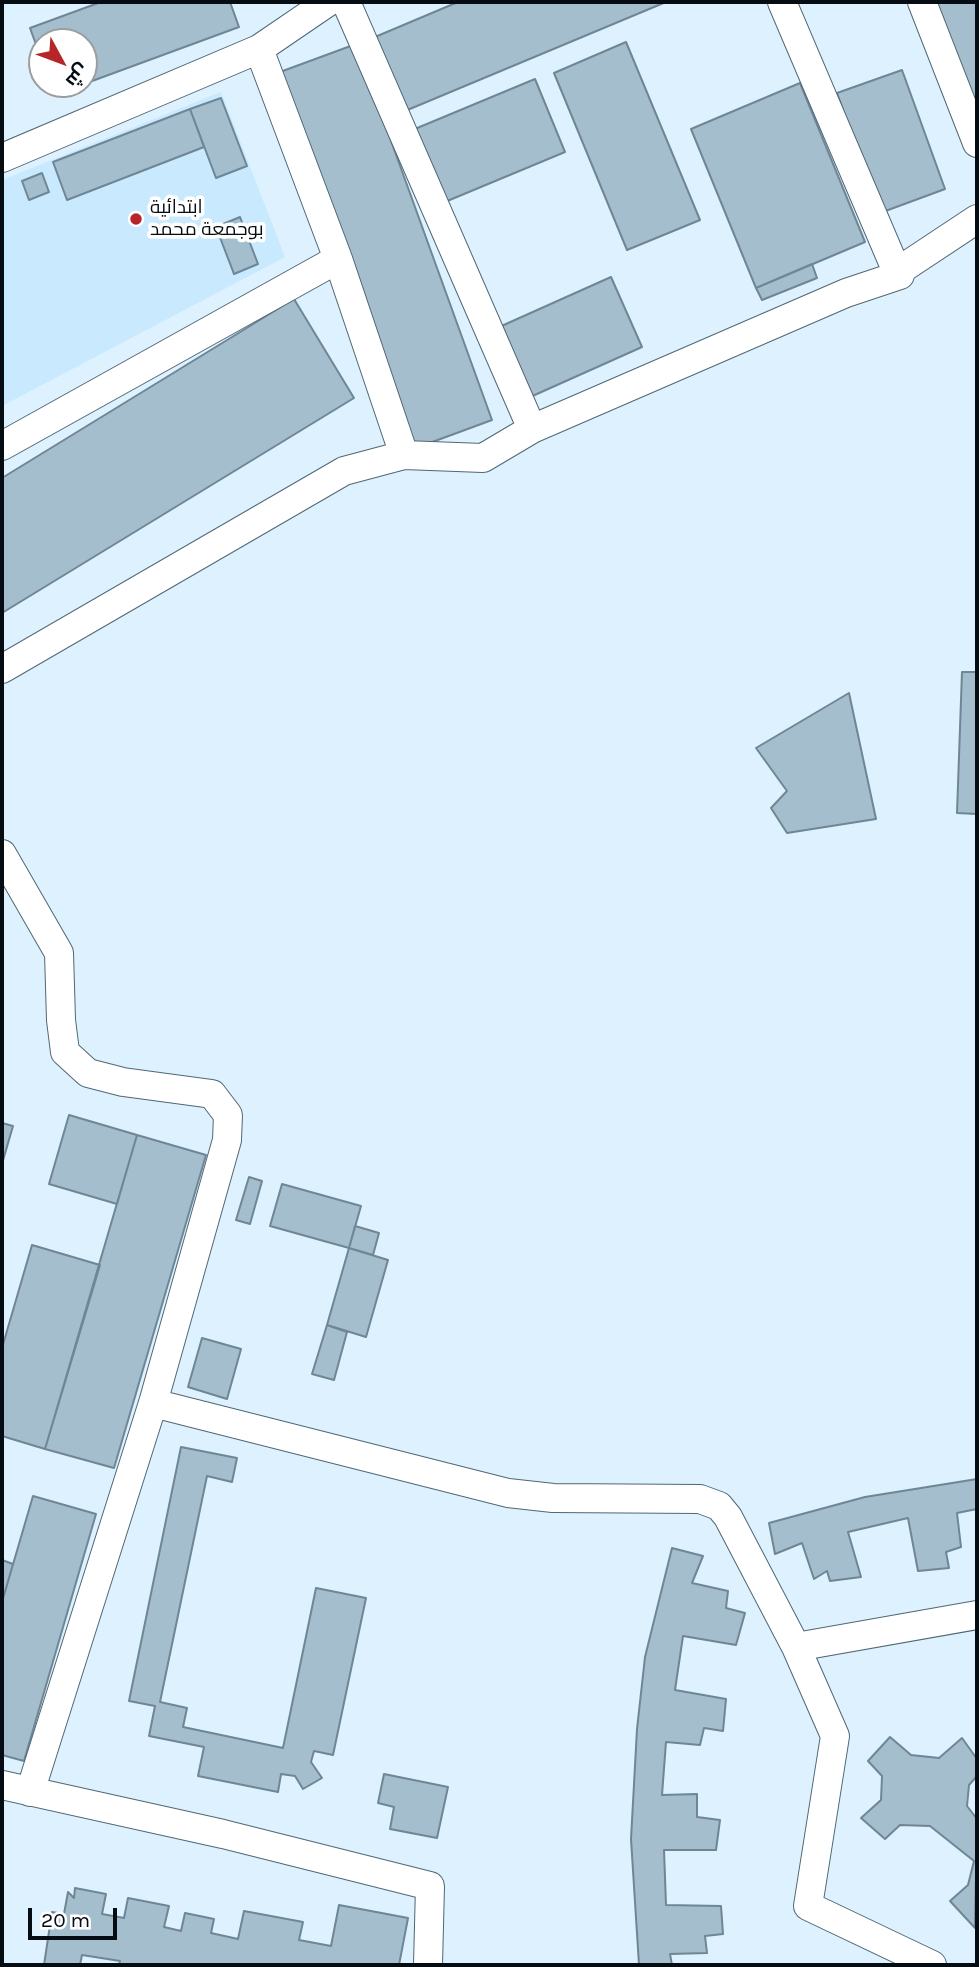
<!DOCTYPE html>
<html>
<head>
<meta charset="utf-8">
<style>
  body { margin:0 }
  #map { position:relative; width:979px; height:1967px; overflow:hidden; background:#ddf1fe; font-family:Karla,Cairo,sans-serif }
  canvas { display:block }
  .frame { position:absolute; inset:0; border:4px solid #050c12; pointer-events:none }
  .north { position:absolute; left:28px; top:28px; width:70px; height:70px; box-sizing:border-box; background:#fff; border:2px solid #9b9ea0; border-radius:50%; rotate:131deg; font-size:19px; font-weight:700; line-height:28px; text-align:center; color:#050c12 }
  .north::after { content:''; display:block; margin:auto; width:24px; height:32px; background:#b62629; clip-path:polygon(50% 0,100% 100%,50% 72%,0 100%) }
  .scale { position:absolute; left:28px; top:1908px; width:89px; height:32px; box-sizing:border-box; border:4px solid #050c12; border-top:0; padding-left:9px; font-size:21px; line-height:24px; white-space:nowrap; color:#050c12; -webkit-text-stroke:5px #fff; paint-order:stroke }
</style>
</head>
<body>
<div id="map">
<canvas width="979" height="1967"></canvas>
<div class="frame"></div>
<div class="north">ش</div>
<div class="scale">20 m</div>
</div>
<script>
const ctx = document.querySelector('canvas').getContext('2d');
ctx.lineJoin = 'round';
function paint(path, color) {
  ctx.fillStyle = color;
  ctx.fill(path, 'evenodd');
}
function strokePath(path, color, width, dash) {
  ctx.strokeStyle = color;
  ctx.lineWidth = width;
  ctx.lineCap = dash ? 'butt' : 'round';
  ctx.setLineDash(dash || []);
  ctx.stroke(path);
}
function drawText(font, color, halo, rows, align = 'center') {
  ctx.font = font + ' Karla,Cairo,sans-serif';
  ctx.lineWidth = 7;
  ctx.setLineDash([]);
  ctx.textBaseline = 'middle';
  ctx.strokeStyle = halo;
  ctx.fillStyle = color;
  for (const [text, x, y, turn = 0] of rows) {
    ctx.save();
    ctx.translate(x, y);
    ctx.rotate((+turn || 0) * Math.PI / 180);
    ctx.textAlign = isNaN(turn) ? turn : align;
    if (halo) ctx.strokeText(text, 0, 0);
    ctx.fillText(text, 0, 0);
    ctx.restore();
  }
}
const built = new Path2D(`
  M221 92 285 257 2 406V180Z`);
const building = new Path2D(`
  M101 2H230L239 27 54 95 50 84H84V42H42V61L30 28Z
  M458 2H666L405 111 375 37Z
  M937 2H977V113Z
  M626 42 700 220 627 250 554 73Z
  M356 44 492 420 416 448 280 72Z
  M902 70 945 189 880 213 837 93Z
  M535 79 565 152 440 204 410 131Z
  M800 83 865 242 756 288 691 129Z
  M221 98 247 166 216 178 190 109Z
  M190 109 204 147 67 200 53 162Z
  M42 173 49 192 29 200 22 181Z
  M240 217 258 264 234 274 216 227Z
  M812 264 817 278 762 300 756 288Z
  M611 277 642 347 528 398 497 328Z
  M294 299 354 398 2 613V478Z
  M962 672H977V814L957 813Z
  M849 693 876 819 787 833 771 808 787 791 756 748Z
  M69 1115 137 1135 117 1204 49 1184Z
  M2 1123 13 1126 2 1164Z
  M137 1135 206 1155 114 1468 45 1449Z
  M249 1177 262 1181 250 1224 236 1220Z
  M282 1184 361 1206 349 1248 270 1226Z
  M355 1226 379 1233 373 1255 349 1248Z
  M32 1245 100 1265 45 1449 2 1436V1348Z
  M349 1248 388 1260 366 1337 327 1325Z
  M327 1325 347 1332 334 1380 312 1374Z
  M202 1338 241 1349 227 1399 188 1387Z
  M181 1447 237 1458 232 1482 207 1476 160 1702 187 1708 183 1727 283 1748 316 1588 366 1598 333 1755 314 1751 311 1762 322 1778 303 1789 295 1776 281 1774 278 1792 198 1776 204 1747 149 1736 155 1706 129 1701Z
  M977 1479V1509L957 1513 961 1547 946 1552 949 1568 918 1571 908 1518 848 1532 861 1577 830 1581 827 1571 814 1579 802 1543 775 1554 769 1523 865 1497Z
  M33 1496 96 1514 24 1761 2 1755V1602Z
  M672 1548 703 1556 692 1583 728 1591 726 1608 745 1613 736 1645 683 1636 675 1690 726 1699 723 1731 704 1728 700 1745 666 1742 662 1795 697 1794V1817L720 1820 716 1850H664L666 1905 721 1906 723 1934 705 1936 707 1953 670 1954 672 1965H639L631 1839 637 1729 645 1657Z
  M2 1560 13 1564 2 1602Z
  M890 1737 911 1755 939 1758 962 1738 977 1759V1776L969 1785 967 1806 977 1819 975 1928 950 1901 968 1885 974 1861 930 1826 900 1825 885 1839 861 1818 881 1800 882 1776 868 1761Z
  M384 1774 448 1787 437 1838 390 1829 394 1807 378 1803Z
  M75 1888 106 1894 102 1914 124 1918 128 1898 169 1906 164 1927 181 1931 185 1913 214 1919 211 1933 238 1939 244 1911 303 1922 299 1940 331 1946 339 1905 408 1918 399 1965H119L120 1961 82 1955 80 1965H44L52 1912 64 1914 68 1892 74 1898Z`);
const street = new Path2D(`
  M346 2 532 429
  M782 2 897 272
  M922 2 977 143
  M259 49 338 259 404 455
  M2 158 259 49 328 2
  M2 446 338 259
  M2 669 344 471 404 455 483 458 532 429 846 293 900 275 897 272 977 219
  M2 854 59 953 61 1020 65 1052 88 1073 123 1082 212 1094 228 1115 227 1140 153 1403 30 1792
  M153 1403 508 1493 553 1498 700 1499 719 1506 728 1517 796 1647
  M2 1785 223 1834 430 1886 428 1965
  M932 1965 808 1906 835 1736 796 1647 977 1615`);
const markers = [
  [136,219,7,"#b62629"]
];
const poiNames = [
  ["ابتدائية",150,208],
  ["بوجمعة محمد",150,230]
];
paint(built, '#c8e9fe');
paint(building, '#a5bece');
strokePath(building, '#6e8695', 2);
strokePath(street, '#506775', 30);
strokePath(street, '#fff', 28);
for (const [x, y, r, color] of markers) {
  const dot = new Path2D();
  dot.arc(x, y, r, 0, 2 * Math.PI);
  ctx.fillStyle = color;
  ctx.fill(dot);
  strokePath(dot, '#fff', 2.5);
}
drawText('19px', '#050c12', '#fff', poiNames, 'left');
</script>
</body>
</html>
